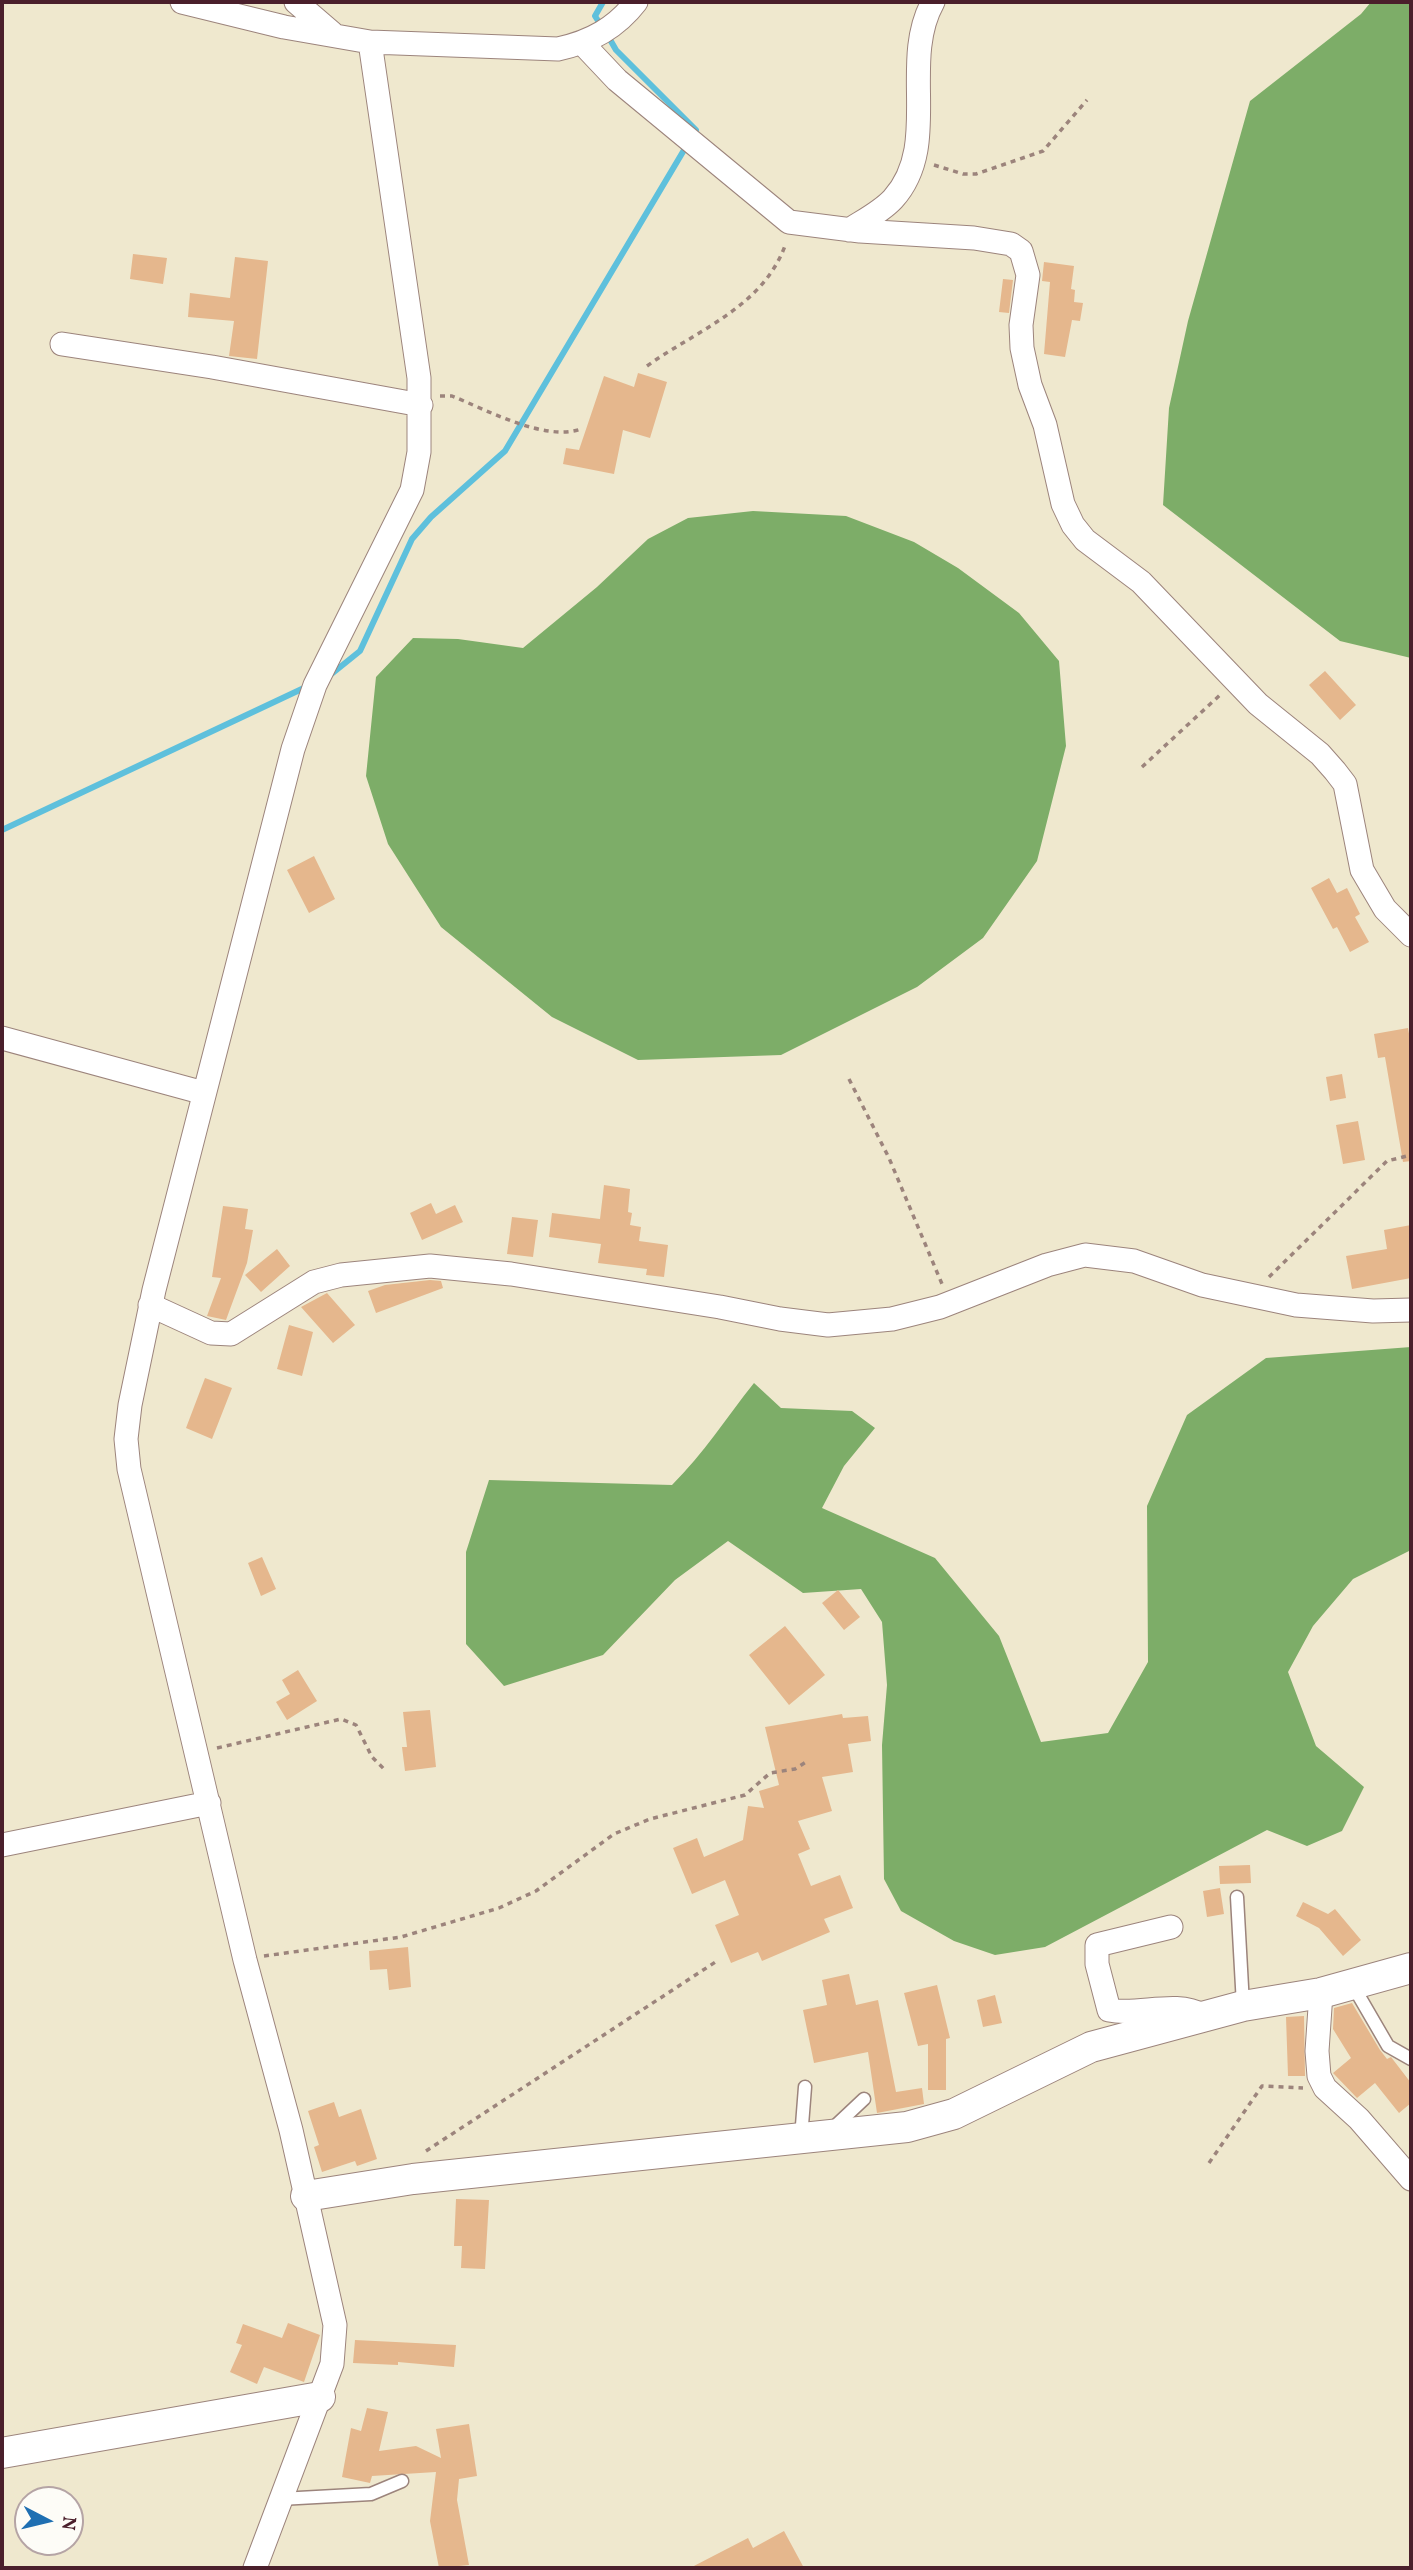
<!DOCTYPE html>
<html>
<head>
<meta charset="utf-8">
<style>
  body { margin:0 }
  #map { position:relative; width:1413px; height:2570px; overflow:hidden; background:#efe8ce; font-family:Vollkorn,serif }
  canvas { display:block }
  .frame { position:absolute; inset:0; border:4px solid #4a1f2b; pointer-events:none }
  .north { position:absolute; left:14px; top:2486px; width:70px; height:70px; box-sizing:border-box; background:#fdfcf7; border:2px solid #b5a4a5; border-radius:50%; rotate:97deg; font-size:19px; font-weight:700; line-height:28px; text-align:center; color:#4a1f2b }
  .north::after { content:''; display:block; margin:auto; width:24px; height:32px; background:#1f6fb2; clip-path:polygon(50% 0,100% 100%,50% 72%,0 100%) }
</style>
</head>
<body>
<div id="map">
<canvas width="1413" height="2570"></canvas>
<div class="frame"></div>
<div class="north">N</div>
</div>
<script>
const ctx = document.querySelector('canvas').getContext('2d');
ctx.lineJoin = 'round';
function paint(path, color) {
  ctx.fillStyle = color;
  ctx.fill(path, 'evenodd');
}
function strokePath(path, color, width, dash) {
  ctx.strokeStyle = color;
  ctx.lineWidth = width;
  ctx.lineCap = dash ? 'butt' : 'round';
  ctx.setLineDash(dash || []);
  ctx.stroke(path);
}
const forest = new Path2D(`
  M1371 2H1411V658L1340 641 1163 505 1169 408 1188 321 1250 101 1361 14Z
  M753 511 846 516 914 542 958 568 1019 613 1059 661 1066 746 1037 861 983 938 917 987 781 1055 638 1060 552 1017 441 927 388 844 366 776 376 677 413 638 458 639 523 648 597 587 648 539 688 518Z
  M1411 1347V1550L1353 1579 1313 1626 1288 1672 1316 1746 1364 1787 1342 1831 1307 1846 1267 1830 1045 1947 995 1955 954 1941 901 1911 884 1879 882 1745 887 1685 882 1622 861 1589 803 1593 728 1541 675 1580 603 1655 504 1686 466 1644V1552L489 1480 672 1485C704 1453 726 1418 754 1383L781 1408 852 1411 875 1428 844 1466 822 1508 935 1558 999 1636 1041 1742 1108 1733 1148 1662 1147 1506 1187 1415 1266 1358Z`);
const stream = new Path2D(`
  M602 27 595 16 603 2
  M608 36 616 50 696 130 692 136
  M329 676 360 651 412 539 431 517 505 451 687 145
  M2 830 306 687`);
const building = new Path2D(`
  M133 254 167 258 163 284 130 279Z
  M235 257 268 261 257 359 229 356 234 321 188 317 190 293 230 298Z
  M1044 262 1074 266 1071 289 1075 290 1074 302 1083 303 1080 321 1072 320 1065 357 1044 354 1050 282 1042 281Z
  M1003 279 1013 280 1009 313 999 312Z
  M638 373 667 382 650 438 623 430 614 474 563 464 566 448 579 450 604 376 634 387Z
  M1325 671 1356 705 1340 720 1309 685Z
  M314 856 335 899 309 913 287 870Z
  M1329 878 1337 893 1347 888 1360 914 1355 917 1369 942 1350 952 1337 927 1333 929 1311 888Z
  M1408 1028 1411 1045V1161L1403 1162 1385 1057 1378 1058 1374 1034Z
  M1342 1074 1346 1098 1330 1101 1326 1077Z
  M1358 1121 1365 1160 1343 1164 1336 1125Z
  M604 1185 630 1189 628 1212 632 1213 630 1225 641 1227 639 1241 668 1245 664 1277 646 1275 647 1269 598 1263 601 1244 549 1237 552 1213 600 1219Z
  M431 1203 436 1214 455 1205 463 1222 422 1240 410 1213Z
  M223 1206 248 1209 245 1229 253 1230 247 1263 226 1320 207 1316 221 1278 212 1277Z
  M512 1217 538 1220 533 1257 507 1254Z
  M1411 1225V1278L1352 1289 1346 1256 1387 1249 1384 1230Z
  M277 1249 290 1266 261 1292 245 1275Z
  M430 1280 441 1281 443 1288 376 1313 368 1291 385 1285Z
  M327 1293 355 1325 333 1343 301 1307Z
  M289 1325 313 1332 302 1376 277 1369Z
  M205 1378 232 1388 212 1439 186 1428Z
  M262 1557 276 1589 261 1596 248 1563Z
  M838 1590 860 1617 844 1630 822 1603Z
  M785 1626 825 1675 789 1705 749 1655Z
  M298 1670 317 1701 287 1720 276 1702 290 1694 282 1680Z
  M430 1710 436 1767 405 1771 402 1747H407L403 1712Z
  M842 1714 843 1718 868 1716 871 1741 848 1744 853 1772 822 1777 832 1811 798 1821 810 1849 798 1854 811 1886 840 1875 853 1908 824 1919 830 1932 762 1961 758 1952 731 1963 715 1925 739 1915 725 1880 692 1894 673 1848 697 1838 704 1857 743 1840 748 1806 764 1808 759 1791 779 1785 765 1727Z
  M1250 1865 1251 1883 1220 1884 1219 1866Z
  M1220 1888 1224 1914 1207 1917 1203 1891Z
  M1303 1902 1328 1914 1335 1909 1361 1940 1343 1956 1319 1928 1296 1916Z
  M408 1947 411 1987 389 1990 387 1969 370 1970 369 1951Z
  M849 1974 856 2005 878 2000 896 2092 922 2088 924 2104 877 2113 868 2052 814 2063 803 2010 827 2005 822 1980Z
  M937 1985 950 2038 946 2039V2090H928V2044L918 2046 904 1993Z
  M995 1995 1002 2023 983 2027 977 2000Z
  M1352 2003 1380 2050 1387 2059 1391 2057 1411 2083V2103L1399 2113 1375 2083 1357 2098 1333 2073 1351 2058 1333 2029 1334 2008Z
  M1304 2016 1305 2076H1288L1286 2017Z
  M334 2102 339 2117 361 2109 377 2159 357 2166 355 2161 322 2172 314 2147 319 2145 308 2111Z
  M456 2199 489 2200 485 2269 461 2268 462 2246H454Z
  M288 2323 320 2335 304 2382 264 2367 257 2384 230 2372 242 2345 236 2343 243 2324 282 2338Z
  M355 2340 456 2345 454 2367 398 2362V2365L353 2363Z
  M367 2408 388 2412 379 2451 416 2446 441 2458 436 2429 469 2424 477 2476 459 2479 457 2500 469 2565 439 2568 430 2521 436 2472 372 2476 370 2483 342 2477 351 2428 361 2431Z
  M784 2531 804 2568H690L748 2538 753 2548Z`);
const path = new Path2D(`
  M934 165 963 174H976L1043 151 1087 100
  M647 366C697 330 764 307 786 243
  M440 396H452C487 410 545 442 581 429
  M1142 767 1220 695
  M849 1079 889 1158 942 1284
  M1269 1277 1387 1161 1411 1155
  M217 1748 341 1719 356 1725 372 1757 386 1771
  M264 1956 401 1937 499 1908 536 1891 614 1834 650 1819 745 1795 770 1773 795 1769 806 1762
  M426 2151 717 1961
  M1209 2163 1262 2086 1303 2088`);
const service = new Path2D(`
  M1237 1897 1243 2005
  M1352 1984 1388 2046 1411 2059
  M831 2130 864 2099
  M801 2138 805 2087
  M280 2499 371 2494 402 2481`);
const minor = new Path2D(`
  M182 2 284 27 370 42 558 49C591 42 616 28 636 2
  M296 2 332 33
  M583 44 617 80 789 222 860 231 974 238 1011 244 1021 251 1028 275 1021 325 1022 348 1030 385 1045 425 1063 504 1073 525 1085 540 1141 582 1258 704 1320 754 1335 771 1345 784 1362 870 1385 909 1411 935
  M849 230C863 221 881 212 893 199 942 145 899 63 933 2
  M62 344 212 367 421 405
  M2 1038 204 1093
  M150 1305 211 1333 231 1334 314 1282 341 1275 430 1266 511 1274 720 1307 780 1319 828 1325 892 1319 940 1307 1047 1265 1085 1255 1134 1261 1202 1285 1296 1305 1373 1311 1411 1310
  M2 1845 209 1803
  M1171 1927 1097 1945V1964L1109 2010C1138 2016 1176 2000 1202 2015
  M1321 1993 1317 2051 1319 2076 1325 2088 1359 2119 1411 2179
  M255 2568 332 2364 335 2325 291 2130 245 1960 129 1469 126 1439 130 1405 154 1290 293 749 315 685 412 490 419 452V378L370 42`);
const tertiary = new Path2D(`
  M306 2196 413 2179 907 2127 954 2114 1091 2047 1243 2006 1321 1993 1411 1968
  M2 2453 320 2397`);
paint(forest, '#7dad68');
strokePath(stream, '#5ec0dc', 6);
paint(building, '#e5b78d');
strokePath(service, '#9c847c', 15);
strokePath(minor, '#9c847c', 25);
strokePath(tertiary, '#9c847c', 32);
strokePath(path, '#9c847c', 3.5, [5, 5]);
strokePath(service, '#fff', 12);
strokePath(minor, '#fff', 23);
strokePath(tertiary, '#fff', 30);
</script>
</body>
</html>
